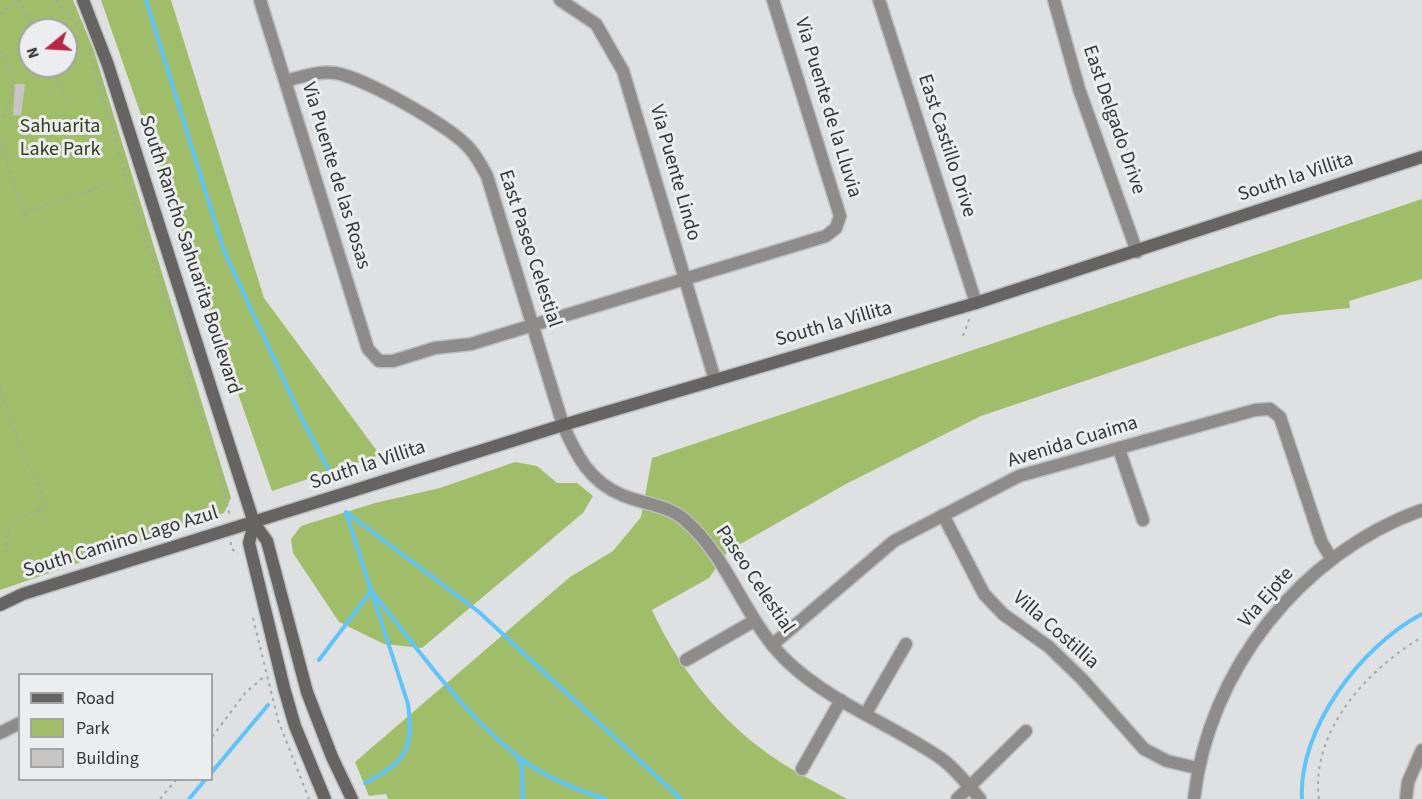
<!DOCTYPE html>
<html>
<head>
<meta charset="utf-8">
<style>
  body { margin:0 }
  #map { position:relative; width:1422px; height:799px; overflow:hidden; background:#dee0e2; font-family:"Source Sans 3",sans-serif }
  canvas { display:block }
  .legend { position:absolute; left:18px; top:673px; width:195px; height:108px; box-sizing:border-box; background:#ebedef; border:2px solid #a2a3a5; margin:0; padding:8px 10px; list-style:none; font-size:18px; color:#343535 }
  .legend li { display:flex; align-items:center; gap:12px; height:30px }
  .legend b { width:30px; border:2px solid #a2a3a5 }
  .north { position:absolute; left:18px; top:18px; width:60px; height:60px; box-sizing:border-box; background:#ebedef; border:2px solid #a2a3a5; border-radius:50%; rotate:252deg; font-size:16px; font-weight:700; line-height:24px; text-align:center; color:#343535 }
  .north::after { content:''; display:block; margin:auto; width:21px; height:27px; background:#b72643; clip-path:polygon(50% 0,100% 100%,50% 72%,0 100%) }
</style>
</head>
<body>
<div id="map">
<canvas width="1422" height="799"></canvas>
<ul class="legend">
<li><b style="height:8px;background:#656463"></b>Road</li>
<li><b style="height:16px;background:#a0be6a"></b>Park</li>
<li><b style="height:16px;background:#c8c6c4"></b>Building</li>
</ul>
<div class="north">N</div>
</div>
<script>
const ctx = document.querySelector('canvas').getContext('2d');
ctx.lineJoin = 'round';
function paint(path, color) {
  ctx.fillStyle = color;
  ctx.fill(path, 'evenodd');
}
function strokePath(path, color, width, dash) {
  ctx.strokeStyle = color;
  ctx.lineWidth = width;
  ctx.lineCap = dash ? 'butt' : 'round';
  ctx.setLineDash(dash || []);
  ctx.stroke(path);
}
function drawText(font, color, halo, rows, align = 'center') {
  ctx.font = font + ' "Source Sans 3",sans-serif';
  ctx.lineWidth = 6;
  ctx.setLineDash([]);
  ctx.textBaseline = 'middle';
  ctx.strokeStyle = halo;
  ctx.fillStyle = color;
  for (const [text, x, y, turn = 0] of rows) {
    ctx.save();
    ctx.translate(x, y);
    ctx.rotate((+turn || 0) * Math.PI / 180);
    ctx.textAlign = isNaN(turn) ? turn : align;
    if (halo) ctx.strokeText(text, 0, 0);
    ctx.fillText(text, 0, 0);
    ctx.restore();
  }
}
const green = new Path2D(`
  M0 0H73L94 51 231 498 224 513 0 590ZM30 30H66V66H30Z
  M101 0H171L264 298 380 455 272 491Z
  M1422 199V279L1349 301 1350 308 1280 315 981 416 846 484 728 551 709 578 652 610C676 662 713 712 759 747 785 768 818 783 847 799H388L386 794 369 796 355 762 570 577 613 551 641 517 652 458Z
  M515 462 537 466 557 483H577L593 496 583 513 422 648 384 644 339 622 293 553 291 539 301 526 375 503 440 488Z`);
const stream = new Path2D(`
  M146 0 224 251 302 419 335 482
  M346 512 479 612 681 799
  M346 513 408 704C414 749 406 762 365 783
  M319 660 371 591C419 649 465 719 527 763 550 779 580 791 606 799
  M517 756 522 766 523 799
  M212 772 268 705
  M189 799 205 780
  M1302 799C1298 729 1361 646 1422 614`);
const building = new Path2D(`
  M15 84H25L21 116 13 115Z`);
const path = new Path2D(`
  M18 0 36 30
  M56 0 81 30
  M0 14 17 2
  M0 51C15 72 17 99 0 120
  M89 52 141 226 180 341 187 378 215 452 230 516
  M54 66 67 103
  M0 142 26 222
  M24 213 108 184
  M963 336 970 317
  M0 386 24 459 37 478 45 505 42 510C9 521 9 516 6 551L0 555
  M231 542V548L238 554
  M253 618 278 720 309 799
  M212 737 246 692 265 676
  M160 799 176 780
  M1319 799C1310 731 1368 669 1422 637`);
const street = new Path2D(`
  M260 0 368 349 379 361H393L435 348 471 344 826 236 836 228 840 216 773 0
  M560 0 596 24 623 71 715 380
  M879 0 976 303
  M1054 0 1079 89 1137 252
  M285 81C301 77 317 71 335 73 363 77 452 127 470 149 477 157 482 167 487 176L563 425C576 455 590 482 622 495 643 504 668 505 685 520 730 559 745 622 789 663 832 703 890 724 939 757 954 767 968 785 980 799
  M1119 449 1143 520
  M943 515 984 594 1003 614 1049 647 1082 679 1144 749 1167 761 1197 768
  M772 645 894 541 1019 476 1255 410 1270 409 1280 417 1321 541 1331 558
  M686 660 754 621
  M866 713 906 644
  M0 733 20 723
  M802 769 841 700
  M957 799 1026 731
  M1194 799C1208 671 1301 553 1422 510
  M1406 799 1408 782 1422 750`);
const secondary = new Path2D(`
  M83 0 108 65 254 523 267 541 307 692 332 757 352 799
  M254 523 249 543 284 688 295 726 325 799
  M0 605 23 594 563 425 976 303 1422 157`);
const streetNames = [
  ["Via Puente de la Lluvia",827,108,73],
  ["East Delgado Drive",1113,120,71],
  ["East Castillo Drive",946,146,72],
  ["Via Puente Lindo",674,173,74],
  ["Via Puente de las Rosas",335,176,73],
  ["South la Villita",1296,178,-18],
  ["East Paseo Celestial",529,249,72],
  ["South Rancho Sahuarita Boulevard",189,255,72],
  ["South la Villita",834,325,-16],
  ["Avenida Cuaima",1073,443,-17],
  ["South la Villita",368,466,-18],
  ["South Camino Lago Azul",121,543,-17],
  ["Paseo Celestial",754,580,56],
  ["Via Ejote",1267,598,-49],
  ["Villa Costillia",1055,631,41]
];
const parkNames = [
  ["Sahuarita",60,128],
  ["Lake Park",60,151]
];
paint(green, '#a0be6a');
strokePath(stream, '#5fc4f8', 4);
paint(building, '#c8c6c4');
strokePath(street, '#bcbebf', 15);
strokePath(secondary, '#bcbebf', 15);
strokePath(path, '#a5a7a8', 2, [3, 4.5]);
strokePath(street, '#8d8c8b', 12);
strokePath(secondary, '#656463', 12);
drawText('20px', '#343535', '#ebedef', streetNames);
drawText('20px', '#313e19', '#ebedef', parkNames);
</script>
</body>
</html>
